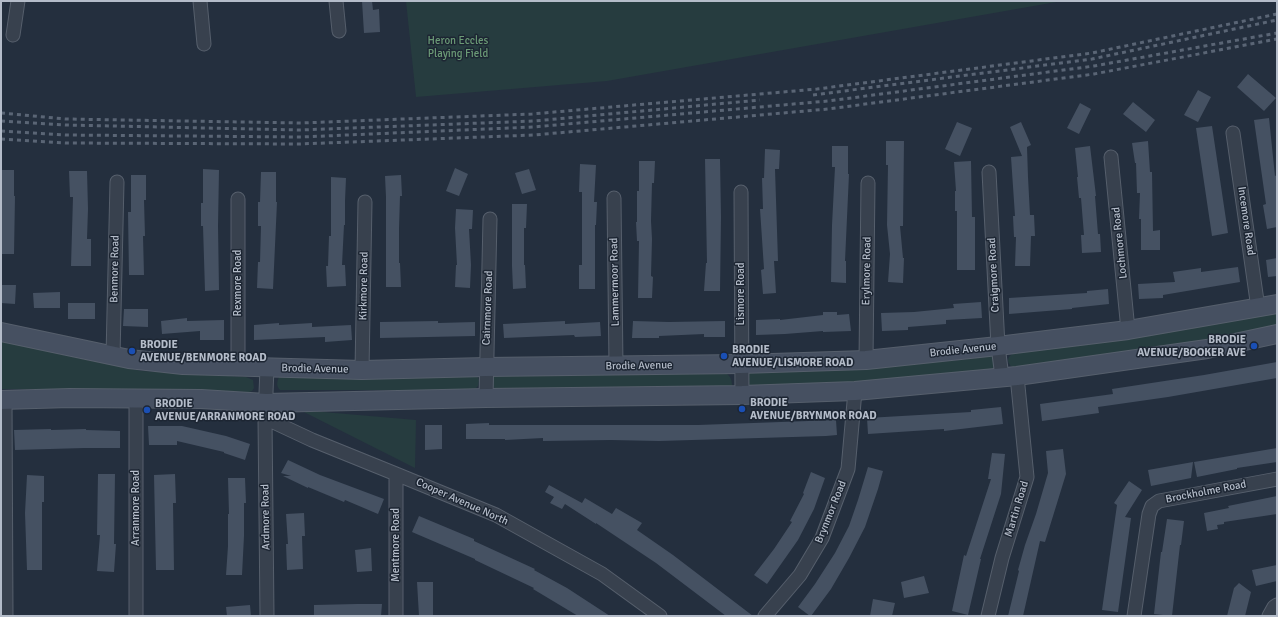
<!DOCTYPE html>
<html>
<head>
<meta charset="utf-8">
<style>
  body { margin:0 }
  #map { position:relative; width:1278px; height:617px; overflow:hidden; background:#242f3e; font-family:Signika,sans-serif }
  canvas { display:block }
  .frame { position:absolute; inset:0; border:2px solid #b4bcc9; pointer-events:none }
</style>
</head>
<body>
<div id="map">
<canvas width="1278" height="617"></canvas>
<div class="frame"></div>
</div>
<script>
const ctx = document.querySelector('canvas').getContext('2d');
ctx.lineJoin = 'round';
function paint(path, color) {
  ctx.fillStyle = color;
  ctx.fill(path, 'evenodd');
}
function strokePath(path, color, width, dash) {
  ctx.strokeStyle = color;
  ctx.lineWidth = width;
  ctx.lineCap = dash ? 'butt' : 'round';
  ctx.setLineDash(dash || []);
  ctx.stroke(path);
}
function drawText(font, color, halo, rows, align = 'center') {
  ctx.font = font + ' Signika,sans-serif';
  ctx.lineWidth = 3;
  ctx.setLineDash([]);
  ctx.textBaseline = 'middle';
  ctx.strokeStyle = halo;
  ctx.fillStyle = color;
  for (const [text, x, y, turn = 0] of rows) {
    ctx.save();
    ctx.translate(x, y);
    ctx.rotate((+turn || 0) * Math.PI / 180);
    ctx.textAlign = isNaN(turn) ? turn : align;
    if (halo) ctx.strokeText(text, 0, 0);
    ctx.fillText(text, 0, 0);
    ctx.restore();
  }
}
const green = new Path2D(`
  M406 1H1062L607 81 416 97Z
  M1277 311V327L1192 343 1014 368C1009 366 1005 359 1011 355 1014 352 1020 352 1024 351Z
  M1 341 73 357 142 371 246 377 253 380 254 388 252 391 249 392 219 391 1 389Z
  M992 356 997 358V366L994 370 905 380 753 388 749 385 746 381 748 373 751 372 950 361Z
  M726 373C731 377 732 380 732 386L496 389 491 385 492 377 496 374Z
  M473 374 477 376 479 380 478 386 474 390H280C276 386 277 382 279 377L283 375Z
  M300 410 416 420 415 468Z`);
const building = new Path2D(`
  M362 1H372L373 10 379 9 380 32 364 33Z
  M1248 74 1276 98 1264 111 1237 87Z
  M1198 90 1211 97 1198 122 1184 115Z
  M1133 102 1155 120 1146 132 1123 114Z
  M1080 103 1091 109 1079 134 1067 128Z
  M1269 118 1275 176 1277 175V227L1267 229 1263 205 1266 204 1254 120Z
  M957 122 972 128 960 156 945 149Z
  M1021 122 1031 145 1027 147 1028 177 1030 215H1034L1035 236H1031L1030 266H1015L1016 237H1014L1013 216H1015L1011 157 1022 156 1010 127Z
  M1212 126 1228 233 1212 236 1196 128Z
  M886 141H904L903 226H900L903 258H904L903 283 888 282 890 254 887 225 888 165H886Z
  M1148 141 1150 172H1152L1153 231 1160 230V250H1141V219H1139L1140 193H1137L1136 163H1135L1132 143Z
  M832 146H848V174H849L845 261H846V283L831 282 832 225 835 167H832Z
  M1090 146 1096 196H1095L1098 234H1100L1101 252 1082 253 1081 235H1084L1081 198H1079L1077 177H1078L1075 148Z
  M765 149 780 150 779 169H775L778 261H774L776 293 763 294 761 270 764 269 760 209H763L762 178H764Z
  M705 159H720L721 217 720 291H704L706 263H707Z
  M639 161H655L654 183H652L651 221 652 239 651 276 653 277 652 298H638L639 241H637L636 222H637V191H639Z
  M971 161 972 217H975V270H957V211H955V191H956L954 162Z
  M580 164 596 165 594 202H597L596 225H595V289H579V265H582V192H579Z
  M455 168 468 174 459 196 446 191Z
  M203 169 219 170 218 226 219 290 205 291 203 226H201V203H203Z
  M529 169 536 190 522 194 515 173Z
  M1 170H14V196H15L14 254H1Z
  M69 171H87L88 209 87 239H91V266H71L73 197H70Z
  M261 172H276V202H277L273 289 257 288 258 262H260L261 226H258V202H260Z
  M131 175H146V200H144L145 236H143L144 275H129L128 212H131Z
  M401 175 402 196H400L399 229V263H400L401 287H386V197L385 176Z
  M331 177 346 178 345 201V225H344L342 265H345L346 286 327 287 326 266H328L329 236H331Z
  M512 204H527L526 228H524V265H525L526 288 513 289 512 266Z
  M456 209 473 210 472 229H469L471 265 470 288 455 287 456 265H457L455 228Z
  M1277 258V276L1268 277 1266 260Z
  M1238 267 1240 282 1163 295V298L1139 299 1138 284 1175 282 1173 272 1201 268V272Z
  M1 285H16L15 304 1 303Z
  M1108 289 1109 304 1072 308V309L1009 314V298L1087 293V291Z
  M60 292V308H34L33 293Z
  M981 302 982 318 946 320V324L908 327V330L882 331 881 313 914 312 954 308 953 304Z
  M68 303H95V319H68Z
  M124 309H148V327L123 326Z
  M823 312H837V315L849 314 851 331 823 332V331L785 334 756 335V320L780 319V320L823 315Z
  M187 318V321L224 320V340H200V331L162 334 161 321Z
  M438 321V323L475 322V336L380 338V322Z
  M565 321V324L600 322 601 336 575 337 574 335 504 338 503 324Z
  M633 321 669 322 725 321V337H704V334L659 336V338H632Z
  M279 323V325L312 323V327L351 325 352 340 325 342V337L254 340V325Z
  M1277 362V378L1168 397 1098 407 1099 413 1042 421 1040 404 1113 394 1112 389 1204 375Z
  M1001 407 1003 424 944 431V429L868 434 867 418 971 412V410Z
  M836 420 837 435 826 436 659 441 611 440 543 441V438L505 440V439H466V424L489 423V425H698Z
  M425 425H442V449L425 450Z
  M148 426H182L226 436 250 444 245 460 224 453V452L177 441V445H149Z
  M51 429V430L86 429V430L120 431V448H84L15 450 14 430Z
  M1277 448V462L1237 468V469L1197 477 1194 462Z
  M1063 449 1066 474 1045 542 1040 541 1023 616H1008L1019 571 1018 570 1025 545 1036 514 1048 473 1046 451Z
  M992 453 1005 454 1001 494 980 559H981L968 615 952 611 964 555 966 556 991 479H988Z
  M288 460 320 475 384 499 378 514 345 500 344 502 308 487V488L283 476H291L281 473Z
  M1193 462 1191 478 1151 486 1148 470Z
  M868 467 883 471 878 489 865 527 849 558 831 589 811 616H810L798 607 815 584 835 553 849 526 858 500Z
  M811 472 825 478 814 509 798 540 767 584 754 575 774 549 792 522 790 521 804 494 803 493Z
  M98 474H115L114 544H116L114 572 97 571 100 535H97Z
  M175 474 176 503H173L174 570H156L154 475Z
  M27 475 44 476V502H42V570H27L25 513Z
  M228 478H245L246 503H244V536L242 575H226L228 546V514H229Z
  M1129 481 1142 490 1125 517 1131 518 1118 612 1102 610 1117 505 1114 503Z
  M549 485 582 503 585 498 612 514 616 508 642 523 637 530 673 555 753 616H726L656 563 596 523V524L565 504 562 509 550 503 554 497 545 492Z
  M1277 496V514L1224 522V524L1217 525 1218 529 1207 531 1204 513 1229 508 1228 506Z
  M304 513 305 536H302L303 569 287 570 286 544H288L286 514Z
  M419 516 474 539V541L535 569 534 570 567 588 610 616H578L533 589 534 588 475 560V559L412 532Z
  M1167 519 1184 521 1181 545H1180L1172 616 1154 614 1161 552H1162Z
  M371 548 372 571 357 572 355 550Z
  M1277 565V581L1256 586 1252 570Z
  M924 576 929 593 904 598 901 582Z
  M417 582H433V616H419Z
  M1239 583 1251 592 1245 616H1227L1234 588Z
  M873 599 895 603 892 616H870Z
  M357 604H382L381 616H314V605Z
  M250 605 251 616H227L226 607Z`);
const street = new Path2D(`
  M200 1 204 44
  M336 1 339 31
  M13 35 18 1
  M1233 133 1258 308
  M1111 157 1128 330
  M989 172 998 346 1002 377
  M741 192 742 395
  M614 198 616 366
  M238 199V367
  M113 356 117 182
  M866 360 868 183
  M267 368 265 418 312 440 396 474 496 515 602 574 660 616
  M362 370 365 202
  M486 398 490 219
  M136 399V616
  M5 400 6 616
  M265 418 267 616
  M396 474V616
  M765 616 800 575 822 538 848 469 855 391
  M988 616 1002 558 1027 477 1017 376
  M1134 616 1149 514 1152 506 1159 501 1277 479
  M1269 616 1274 607 1277 605`);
const secondary = new Path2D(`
  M1 332 129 359 183 365 362 370 486 367 741 364 866 360 998 346 1128 330 1277 304
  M1 400 70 398 201 399 266 403 486 398 742 395 855 391 1017 376 1207 349 1277 334`);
const rail = new Path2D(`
  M813 95 1092 59 1277 20
  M1 113 66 119 301 123 532 114 817 89 1092 53 1277 14
  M1 121 65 125 300 130 534 121 760 100
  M1 131 65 135 301 137 533 127 828 101 1094 66 1277 33
  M1 139 66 143 299 144 534 135 828 109 1094 74 1277 39`);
const markers = [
  [1254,346,4,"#1a4fb4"],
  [132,351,4,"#1a4fb4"],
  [724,356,4,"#1a4fb4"],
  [742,409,4,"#1a4fb4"],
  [147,410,4,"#1a4fb4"]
];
const parkNames = [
  ["Heron Eccles",458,41],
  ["Playing Field",458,54]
];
const streetNames = [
  ["Incemore Road",1246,221,82],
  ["Lochmore Road",1120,243,-96],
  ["Benmore Road",115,269,-89],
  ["Erylmore Road",867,271,-89],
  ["Craigmore Road",994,275,-93],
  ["Lammermoor Road",615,282,-91],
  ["Rexmore Road",238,283,-90],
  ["Kirkmore Road",364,286,-89],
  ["Lismore Road",741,294,-90],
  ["Cairnmore Road",488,308,-88],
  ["Brodie Avenue",963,350,-6],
  ["Brodie Avenue",639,366,-1],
  ["Brodie Avenue",315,369,1],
  ["Brockholme Road",1206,492,-11],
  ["Cooper Avenue North",462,502,24],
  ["Arranmore Road",136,508,-90],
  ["Martin Road",1017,509,-73],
  ["Brynmor Road",831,512,-68],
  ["Ardmore Road",266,517,-91],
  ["Mentmore Road",396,545,-90]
];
const poiNames = [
  ["BRODIE",1246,340,"right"],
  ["AVENUE/BOOKER AVE",1246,353,"right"],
  ["BRODIE",140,345],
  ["AVENUE/BENMORE ROAD",140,358],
  ["BRODIE",732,350],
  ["AVENUE/LISMORE ROAD",732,363],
  ["BRODIE",750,403],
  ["AVENUE/BRYNMOR ROAD",750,416],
  ["BRODIE",155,404],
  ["AVENUE/ARRANMORE ROAD",155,417]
];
paint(green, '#263c3f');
paint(building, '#455162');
strokePath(street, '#565f6c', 15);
strokePath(secondary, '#565f6c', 20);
strokePath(street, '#38414e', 13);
strokePath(secondary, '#465061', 18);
strokePath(rail, '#5a6575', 3, [4, 4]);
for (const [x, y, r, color] of markers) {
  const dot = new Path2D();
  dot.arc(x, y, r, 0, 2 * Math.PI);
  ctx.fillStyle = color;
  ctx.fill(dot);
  strokePath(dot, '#1d2633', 1.5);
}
drawText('11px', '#6b9a76', '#1d2633', parkNames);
drawText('11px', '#b4bcc9', '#1d2633', streetNames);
drawText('bold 11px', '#b4bcc9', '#1d2633', poiNames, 'left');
</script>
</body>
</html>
